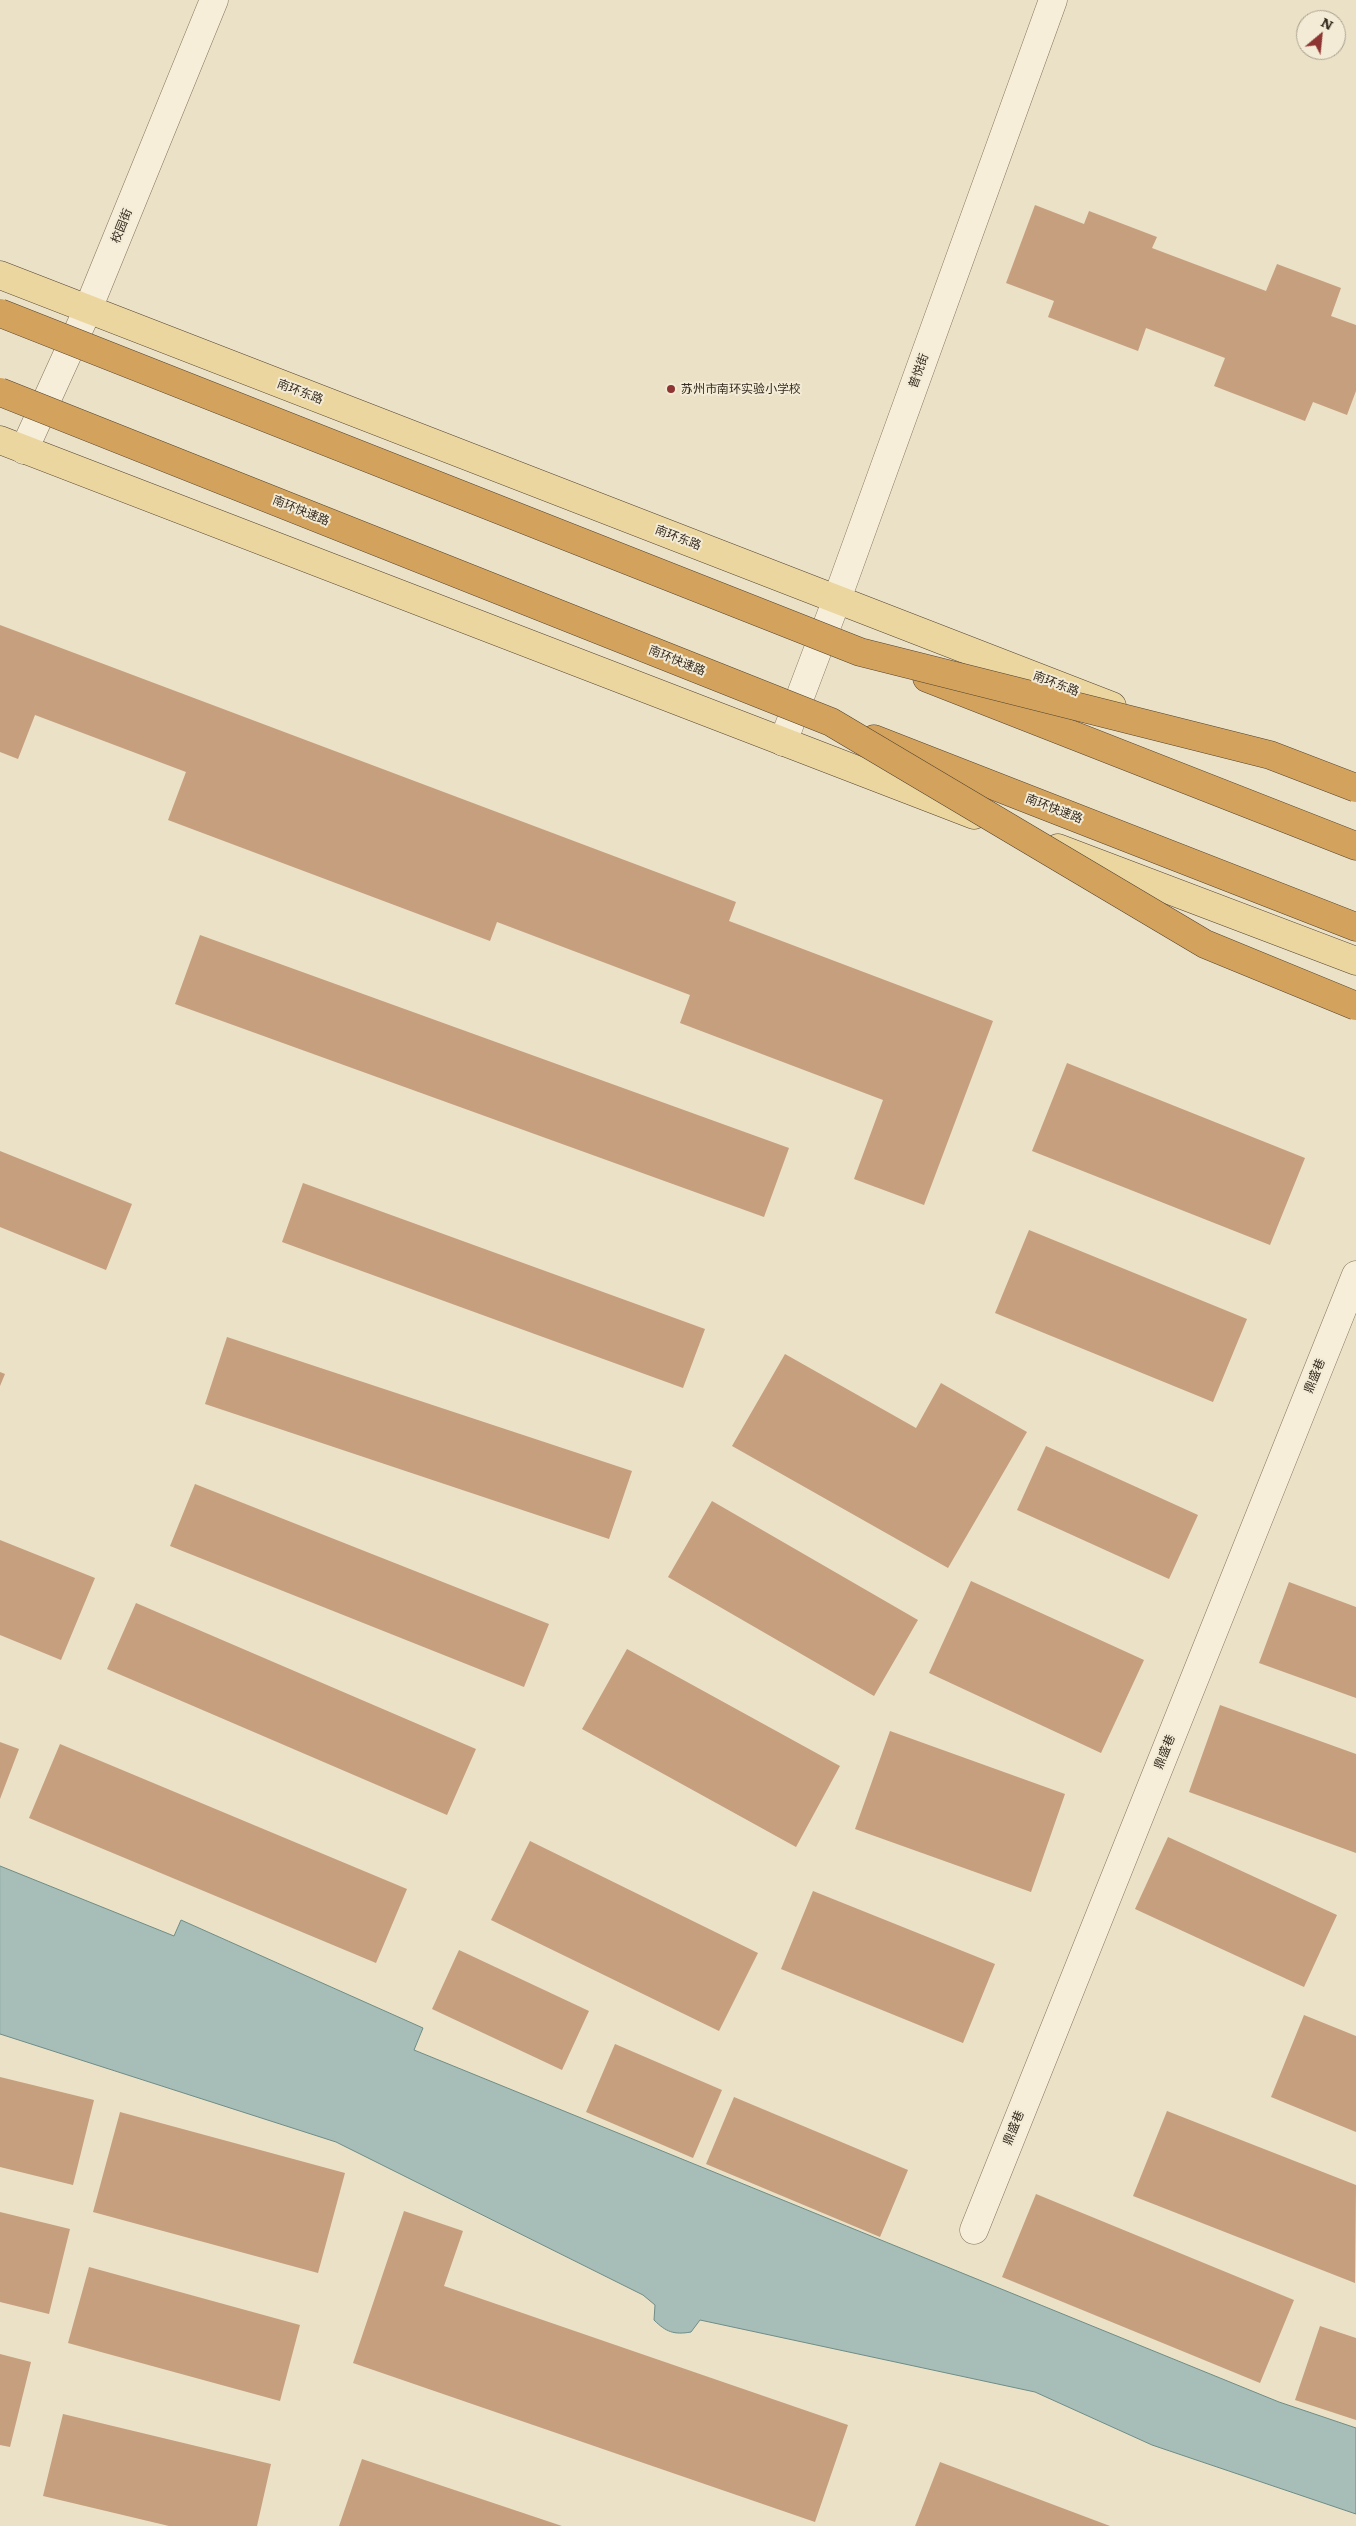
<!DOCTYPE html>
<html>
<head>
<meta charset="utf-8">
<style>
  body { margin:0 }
  #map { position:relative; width:1356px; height:2526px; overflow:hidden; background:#ebe1c6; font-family:Literata,serif }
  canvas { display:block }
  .north { position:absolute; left:1296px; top:10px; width:50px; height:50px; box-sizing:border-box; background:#f3ebd5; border:1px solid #a79e8d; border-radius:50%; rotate:28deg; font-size:14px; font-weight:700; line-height:20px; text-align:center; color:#362b20 }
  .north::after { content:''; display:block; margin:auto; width:18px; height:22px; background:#8e3432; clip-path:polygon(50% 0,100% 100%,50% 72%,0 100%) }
</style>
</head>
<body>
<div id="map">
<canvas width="1356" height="2526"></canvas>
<div class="north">N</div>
</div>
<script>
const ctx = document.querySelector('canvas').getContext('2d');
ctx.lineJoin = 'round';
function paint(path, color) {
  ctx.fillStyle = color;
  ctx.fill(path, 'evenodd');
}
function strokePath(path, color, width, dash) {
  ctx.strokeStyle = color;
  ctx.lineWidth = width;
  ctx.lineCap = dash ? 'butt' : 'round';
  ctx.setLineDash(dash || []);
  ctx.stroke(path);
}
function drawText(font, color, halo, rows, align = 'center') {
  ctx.font = font + ' Literata,"Noto Sans SC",serif';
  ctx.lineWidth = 4;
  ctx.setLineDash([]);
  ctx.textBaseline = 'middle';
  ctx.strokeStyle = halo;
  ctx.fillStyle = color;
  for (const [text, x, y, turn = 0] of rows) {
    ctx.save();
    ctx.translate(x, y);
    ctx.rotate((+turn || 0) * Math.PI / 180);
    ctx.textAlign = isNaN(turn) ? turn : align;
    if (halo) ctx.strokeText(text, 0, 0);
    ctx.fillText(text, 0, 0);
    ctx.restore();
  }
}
const water = new Path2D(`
  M0 1866 174 1936 181 1920 423 2028 414 2050 1279 2402 1356 2428V2514L1152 2445 1035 2392 700 2320 691 2332C674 2335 666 2332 654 2320L655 2305 643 2295 336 2142 0 2034Z`);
const building = new Path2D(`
  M1035 205 1084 224 1089 211 1157 237 1152 248 1266 291 1277 264 1341 288 1331 316 1356 325V391L1347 415 1313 402 1305 421 1214 386 1225 358 1146 328 1138 351 1048 317 1054 301 1006 283Z
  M0 625 736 902 729 921 993 1021 924 1205 854 1179 883 1100 680 1023 690 995 497 922 490 941 168 820 186 772 35 715 18 759 0 752Z
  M200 935 789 1148 764 1217 175 1004Z
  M1067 1063 1305 1158 1270 1245 1032 1151Z
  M0 1151 132 1204 106 1270 0 1227Z
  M303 1183 705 1329 683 1388 282 1242Z
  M1029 1230 1247 1319 1213 1402 995 1313Z
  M227 1337 632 1471 609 1539 205 1404Z
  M785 1354 916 1428 941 1383 1027 1432 948 1568 732 1446Z
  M0 1372 5 1374 0 1386Z
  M1046 1446 1198 1515 1169 1579 1017 1510Z
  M195 1484 549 1624 524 1687 170 1546Z
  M712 1501 918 1620 874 1696 668 1577Z
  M0 1540 95 1578 61 1660 0 1635Z
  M971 1581 1144 1660 1101 1753 929 1673Z
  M1289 1582 1356 1607V1698L1259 1663Z
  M136 1603 476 1749 447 1815 107 1669Z
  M627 1649 840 1766 796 1847 582 1729Z
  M1220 1705 1356 1754V1853L1189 1792Z
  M890 1731 1065 1794 1031 1892 855 1829Z
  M0 1742 19 1749 0 1799Z
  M60 1744 407 1889 376 1963 29 1818Z
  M1168 1837 1337 1915 1304 1987 1135 1909Z
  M530 1841 758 1953 719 2031 491 1920Z
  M813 1891 995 1964 963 2043 781 1969Z
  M459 1950 589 2011 562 2070 432 2009Z
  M1304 2015 1356 2036V2132L1271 2097Z
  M615 2044 722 2090 693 2158 586 2112Z
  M0 2077 94 2100 73 2185 0 2167Z
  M734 2097 908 2170 880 2237 706 2164Z
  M1167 2111 1356 2185 1355 2283 1133 2196Z
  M120 2112 345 2173 318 2273 93 2212Z
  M1036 2194 1294 2300 1260 2383 1002 2277Z
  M404 2211 463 2231 444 2286 848 2425 815 2522 353 2363Z
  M0 2212 70 2229 49 2314 0 2302Z
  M89 2267 300 2325 280 2401 68 2343Z
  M1320 2326 1356 2338V2420L1295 2400Z
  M0 2354 31 2362 10 2447 0 2445Z
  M63 2414 271 2464 257 2526H169L43 2496Z
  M362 2459 562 2526H339Z
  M940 2462 1110 2526H915Z`);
const minor = new Path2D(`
  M24 450 88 309 214 0
  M783 742 837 599 1053 0
  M974 2230 1356 1275`);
const major = new Path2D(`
  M0 275 1112 706
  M0 440 974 815
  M1058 848 1356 961`);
const highway = new Path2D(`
  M927 678 1356 846
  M874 739 1356 927`);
const highwayBridge = new Path2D(`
  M0 313 860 652 1270 755 1356 788
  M0 392 831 722 1205 944 1356 1006`);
const markers = [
  [671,389,5,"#8e3432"]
];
const streetNames = [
  ["校园街",122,226,-68],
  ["普悦街",919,371,-70],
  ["南环东路",300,392,21],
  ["南环快速路",301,511,22],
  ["南环东路",678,538,21],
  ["南环快速路",677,661,22],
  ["南环东路",1056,684,21],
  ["南环快速路",1054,809,21],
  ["鼎盛巷",1315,1376,-68],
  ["鼎盛巷",1165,1752,-68],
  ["鼎盛巷",1014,2128,-68]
];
const poiNames = [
  ["苏州市南环实验小学校",681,389]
];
paint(water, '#a7beb8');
strokePath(water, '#6e8c86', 1);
paint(building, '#c69f7e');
strokePath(minor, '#84735d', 29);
strokePath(major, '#524231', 29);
strokePath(highway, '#524231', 29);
strokePath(minor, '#f6eed8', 28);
strokePath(major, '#ebd6a0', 28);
strokePath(highway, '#d3a35d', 28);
strokePath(highwayBridge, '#524231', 29, []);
strokePath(highwayBridge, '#d3a35d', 28);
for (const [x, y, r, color] of markers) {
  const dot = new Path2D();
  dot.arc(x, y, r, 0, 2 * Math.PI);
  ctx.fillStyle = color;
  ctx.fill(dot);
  strokePath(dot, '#f3ebd5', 2);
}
drawText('12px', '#362b20', '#f3ebd5', streetNames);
drawText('12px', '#362b20', '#f3ebd5', poiNames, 'left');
</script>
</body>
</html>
